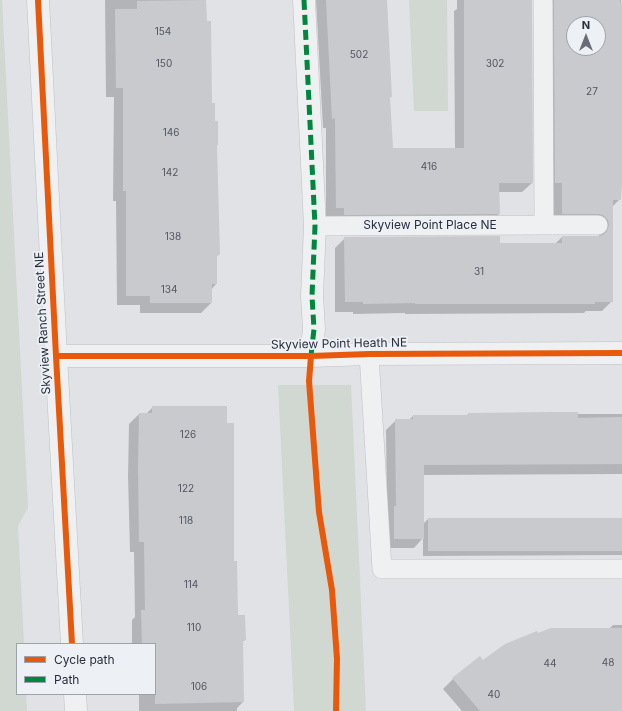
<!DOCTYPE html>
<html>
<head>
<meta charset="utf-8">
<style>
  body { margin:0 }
  #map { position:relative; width:622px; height:711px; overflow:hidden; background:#e0e2e5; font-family:Inter,sans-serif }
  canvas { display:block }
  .legend { position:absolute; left:16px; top:643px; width:140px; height:52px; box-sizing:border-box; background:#edf0f4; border:1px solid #9ea2aa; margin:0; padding:5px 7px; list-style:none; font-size:12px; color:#282e3c }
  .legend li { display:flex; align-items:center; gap:8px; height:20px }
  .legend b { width:20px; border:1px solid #9ea2aa }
  .north { position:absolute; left:566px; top:16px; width:40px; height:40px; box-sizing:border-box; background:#edf0f4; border:1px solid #9ea2aa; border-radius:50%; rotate:0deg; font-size:11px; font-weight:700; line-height:16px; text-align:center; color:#282e3c }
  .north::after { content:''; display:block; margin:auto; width:14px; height:18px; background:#686d77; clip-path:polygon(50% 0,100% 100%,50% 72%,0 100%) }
</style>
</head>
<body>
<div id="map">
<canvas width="622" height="711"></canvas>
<ul class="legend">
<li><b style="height:5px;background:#e8590c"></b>Cycle path</li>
<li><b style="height:5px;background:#00873e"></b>Path</li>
</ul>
<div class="north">N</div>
</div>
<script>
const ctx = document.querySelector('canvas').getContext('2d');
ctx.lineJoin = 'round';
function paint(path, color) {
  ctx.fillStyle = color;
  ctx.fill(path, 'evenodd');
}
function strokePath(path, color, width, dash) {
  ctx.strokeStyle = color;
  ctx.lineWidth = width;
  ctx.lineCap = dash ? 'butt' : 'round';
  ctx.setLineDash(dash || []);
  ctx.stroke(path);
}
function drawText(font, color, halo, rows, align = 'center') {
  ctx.font = font + ' Inter,sans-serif';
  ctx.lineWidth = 3.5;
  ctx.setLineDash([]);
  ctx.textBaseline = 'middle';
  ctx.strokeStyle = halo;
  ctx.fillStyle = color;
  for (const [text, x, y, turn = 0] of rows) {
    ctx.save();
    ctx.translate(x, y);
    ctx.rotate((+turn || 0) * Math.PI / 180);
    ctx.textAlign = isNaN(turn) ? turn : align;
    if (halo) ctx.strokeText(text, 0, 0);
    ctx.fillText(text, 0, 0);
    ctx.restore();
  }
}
const green = new Path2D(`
  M0 0H2L28 507 18 526 24 644H17V694H26L27 711H0Z
  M409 0H447L448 111H414Z
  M278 385H351L366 711H294Z`);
const shadow = new Path2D(`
  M105 0H205L211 104 214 122H217V145L216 146 219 254 216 257V284L211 290V303L201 313H140V305H117L116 201H113L114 97H106Z
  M316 0H386L391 96 389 99 392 149H455L454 11 457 9V0H531L532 183 522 192H498L499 214 489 224 326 217V128H323Z
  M538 0H621V158L620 199 612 207V301L602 311H586L584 313 405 314V313L353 314V312H335V248L345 238 499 244H555L562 237H599L598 229 552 224ZM574 24H598V48H574Z
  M153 407 233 562 237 616 245 640 242 642 243 702 237 708V711H139V694H155V644H132V620L135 617 134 552H130L128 476 129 424 139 414H146Z
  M468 414H622V474L423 475V524L428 519 622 520V555L423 556V538L414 548H385L387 514 386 430 396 420H409L413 416H466Z
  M613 625H622V711H462L443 689 453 679 483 662 538 635 609 629Z`);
const building = new Path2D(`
  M206 0 207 21H211L212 103H215V121H218V145H217L220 255H217V284H212V303H150V296H126V191H123V88H116L115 9H137V1Z
  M326 0H387L392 97H390L393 148H464V0H532L533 183H499L500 214 344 215V208H336L335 118 332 119Z
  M554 0H620V2H622V182L621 200H613V302H595V304H415V303L363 304V302H345L344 237 500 236V243H562V236H598L603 235 607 231 609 225 608 220 603 215 598 214H562V183H555ZM574 24H598V48H574Z
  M152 406H227V423H234V561H237L238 615H245L246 640H243L244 702 155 704V644H142L141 610H145L144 542H139L138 466 139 413H152Z
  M553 412H578V418L622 417V464L424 465V539H394V506H396L395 419H413V415H468V413Z
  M428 518H622V551H428Z
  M551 628H622V711H480L452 678 480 656 483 660 505 644 537 631 538 633Z`);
const service = new Path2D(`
  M544 225H598
  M315 226 544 225 543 0
  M369 354 382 569H622`);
const minor = new Path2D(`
  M38 0 56 356 72 644
  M304 0 315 226 312 296 314 329 311 356
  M56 356H311L369 354 622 353
  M75 694 76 711`);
const quiet = new Path2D(`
  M304 0 315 226 312 296 314 329 311 356`);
const cycleway = new Path2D(`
  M38 0 56 356 72 644
  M56 356H311L369 354 622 353
  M311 356 309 381 319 512 332 590 337 659 336 711`);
const numberNames = [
  ["154",163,32],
  ["502",359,55],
  ["150",164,64],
  ["302",495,64],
  ["27",592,92],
  ["146",171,133],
  ["416",429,167],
  ["142",170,173],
  ["138",173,237],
  ["31",479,272],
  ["134",169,290],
  ["126",188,435],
  ["122",186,489],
  ["118",186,521],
  ["114",191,585],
  ["110",194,628],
  ["48",608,663],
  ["44",550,664],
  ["106",199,687],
  ["40",494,695]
];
const streetNames = [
  ["Skyview Point Place NE",430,225],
  ["Skyview Ranch Street NE",43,323,-93],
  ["Skyview Point Heath NE",339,344,-1]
];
paint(green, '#d0d8d1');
paint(shadow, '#0003');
paint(building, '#c8cacd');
strokePath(service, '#bec0c3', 20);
strokePath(minor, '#bec0c3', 23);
strokePath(service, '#eff0f1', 19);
strokePath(minor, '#eff0f1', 22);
strokePath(quiet, '#00873e', 5, [10, 5]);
strokePath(cycleway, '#e8590c', 6);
drawText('10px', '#515661', null, numberNames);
drawText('12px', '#282e3c', '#edf0f4', streetNames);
</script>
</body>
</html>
